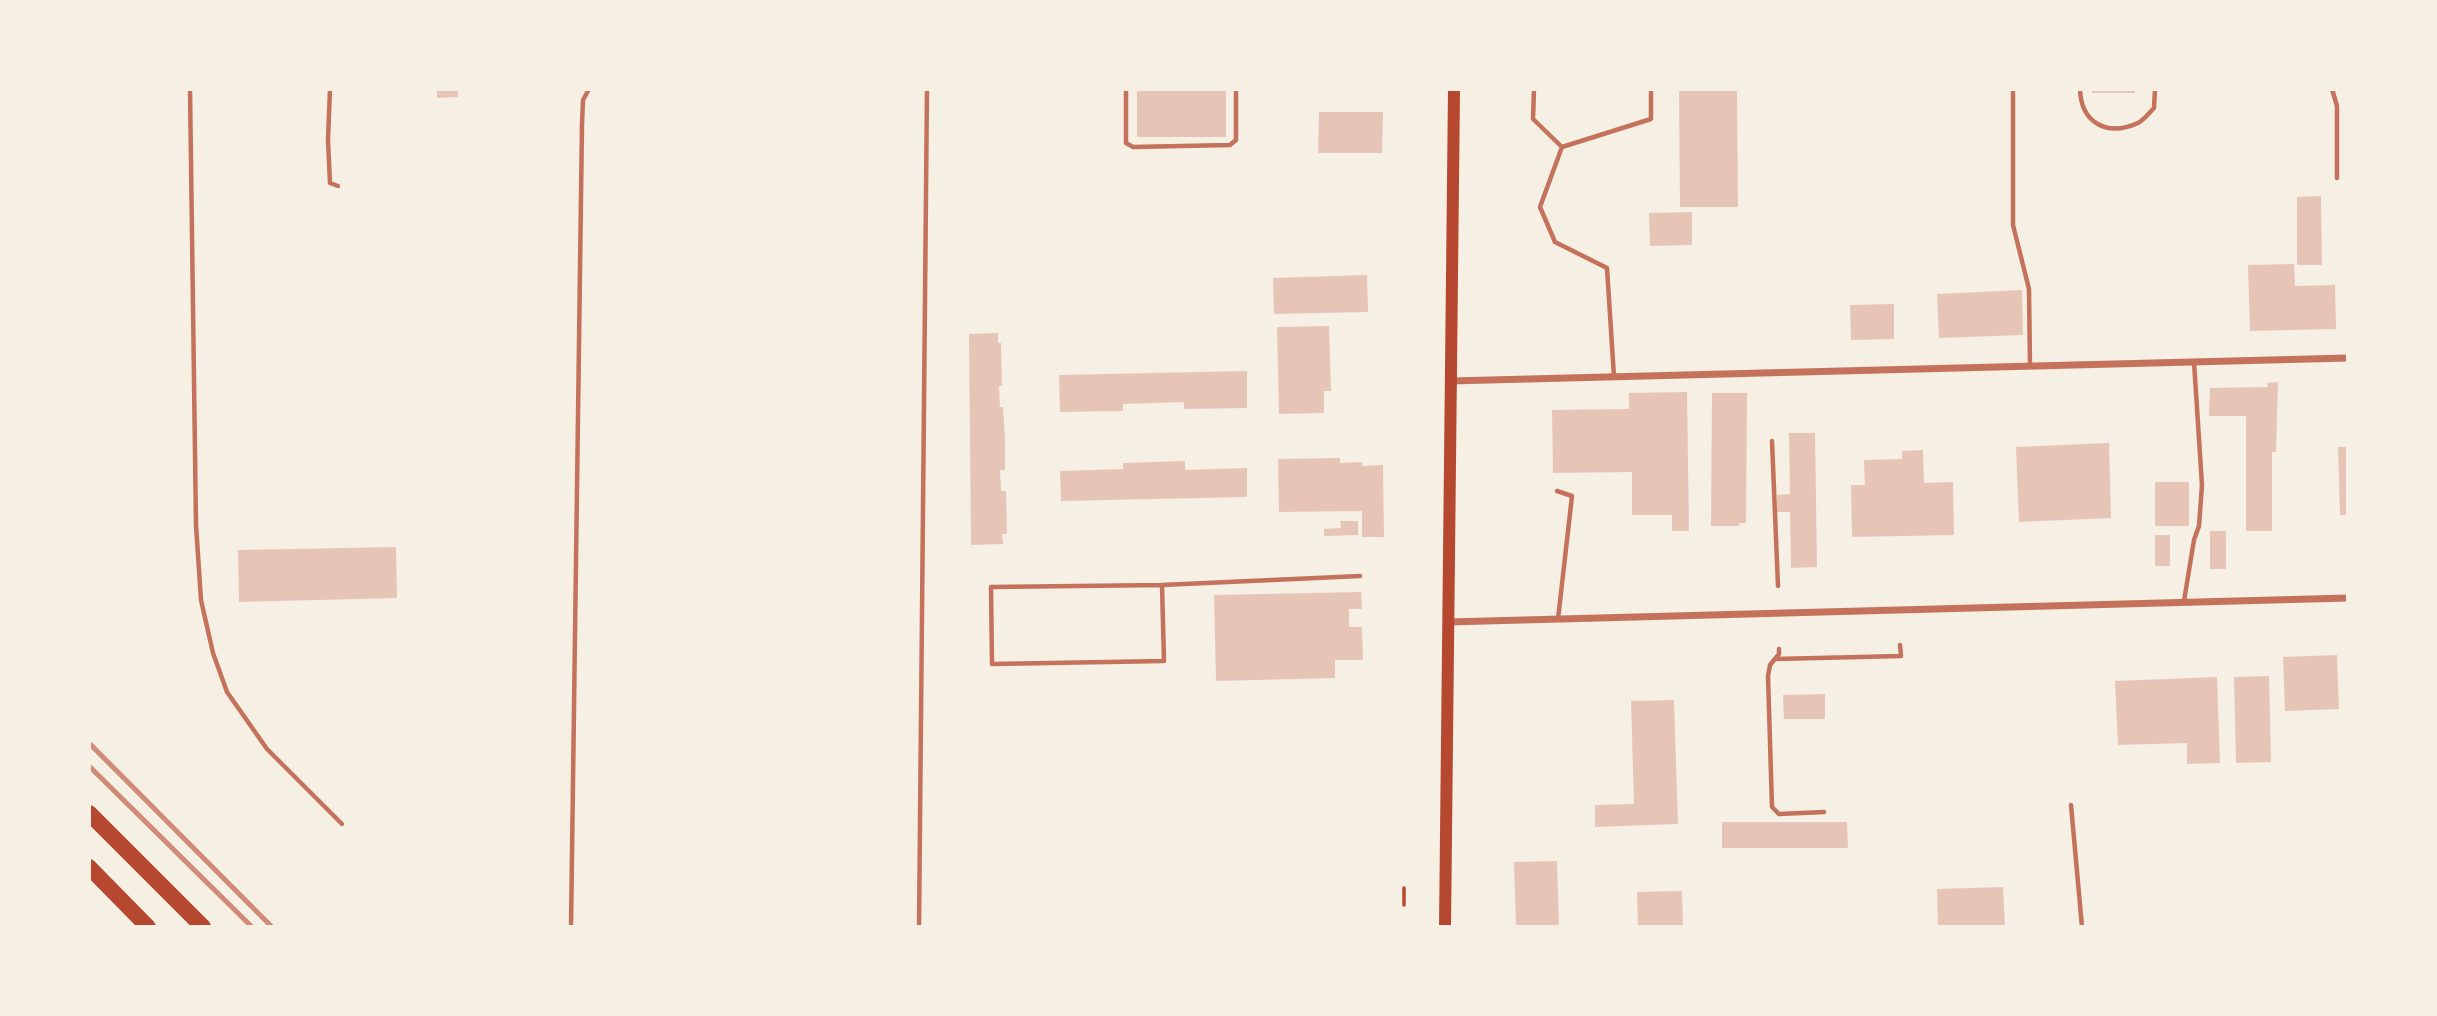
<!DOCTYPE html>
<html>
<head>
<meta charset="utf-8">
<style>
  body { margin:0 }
  #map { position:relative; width:2437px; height:1016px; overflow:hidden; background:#f6efe4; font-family:Poppins,sans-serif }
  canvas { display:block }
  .frame { position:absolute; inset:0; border:91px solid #f6efe4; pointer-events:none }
</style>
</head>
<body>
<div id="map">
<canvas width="2437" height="1016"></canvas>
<div class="frame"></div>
</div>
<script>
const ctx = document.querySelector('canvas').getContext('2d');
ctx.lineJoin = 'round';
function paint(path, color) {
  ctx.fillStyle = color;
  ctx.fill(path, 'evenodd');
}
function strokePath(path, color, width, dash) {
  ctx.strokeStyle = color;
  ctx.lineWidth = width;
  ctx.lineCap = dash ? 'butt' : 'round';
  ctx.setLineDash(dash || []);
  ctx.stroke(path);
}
const building = new Path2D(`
  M437 89H458V97L437 98Z
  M1137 89H1226V137H1137Z
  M1679 89H1737L1738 207H1680Z
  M2092 89H2135V93H2092Z
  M1319 112H1383L1382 153H1318Z
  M2321 196 2322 265H2297V197Z
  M1692 212V245L1650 246 1649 213Z
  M2294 264 2295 286 2335 285 2336 329 2250 331 2248 265Z
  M1367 275 1368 312 1274 314 1273 278Z
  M2022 290 2023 335 1939 338 1937 294Z
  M1894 304V339L1851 340 1850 305Z
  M1329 326 1331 391H1324V413L1279 414 1277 327Z
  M998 333V343H1001L1002 386H999L1000 407H1003L1005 438V470H1000L1001 491H1006L1007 534H1002L1003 544 971 545 969 334Z
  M1247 371V408L1184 409V402L1123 404V411L1060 412 1059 375Z
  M2278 382 2276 452H2272V531H2246V416H2209L2210 388 2268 387 2267 383Z
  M1687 392 1689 531H1672V515H1632V472L1553 473 1552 410 1629 409V393Z
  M1712 393H1747L1746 523H1739V526H1711Z
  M1789 433H1815L1817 567 1791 568 1790 512H1777V495L1790 494Z
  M2109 443 2111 518 2019 522 2016 447Z
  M2338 447H2348V515H2340Z
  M1923 450 1924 483 1953 482 1954 535 1852 537 1851 485H1865L1864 460 1902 459V451Z
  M1340 458V463L1362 462V466L1383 465 1384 537H1362V511L1279 512 1278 459Z
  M1185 461V470L1247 468V497L1061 501 1060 471 1123 469V463Z
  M2155 482H2189V526H2155Z
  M1340 521H1358V535L1324 536V529L1341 528Z
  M2210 531H2226V569H2210Z
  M2155 535H2170V566H2155Z
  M396 547 397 598 239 602 238 550Z
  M1361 592 1362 609H1349V627H1362L1363 660H1335V678L1216 681 1214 595Z
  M2337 655 2339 709 2285 711 2283 657Z
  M2269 676 2271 762 2236 763 2234 677Z
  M2217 677 2220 763 2187 764V743L2118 745 2115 681Z
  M1825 694V719H1784L1783 695Z
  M1674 700 1678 824 1595 827V805L1634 804 1631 701Z
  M1722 822H1847L1848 848H1722Z
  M1557 861 1559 927H1516L1514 862Z
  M2003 887 2005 927H1938L1937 889Z
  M1682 891 1683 927H1638L1637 892Z`);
const path = new Path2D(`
  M1404 905V888`);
const service = new Path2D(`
  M190 89 196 525 201 600 213 653 227 692 267 749 342 824
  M330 89 328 140 330 183 338 186
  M1126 89V143L1133 147 1230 145 1236 140V89
  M1534 89 1533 119 1562 147
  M2013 89V225L2029 289 2030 366
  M2080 89C2081 123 2107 137 2138 123 2144 120 2149 113 2154 108L2155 89
  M2332 89 2337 106V178
  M1562 147 1540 207 1555 242 1607 268 1614 377
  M1562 147 1651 119V89
  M1772 441 1778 586
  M1557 491 1572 496 1558 619
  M1162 585 1164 661 992 664 991 587 1162 585 1360 576
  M2184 601 2194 540 2199 526 2202 485 2194 362
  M1779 649V654L1770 665 1768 676 1772 807 1779 814 1824 812
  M1775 659 1901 656 1900 645
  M2071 805 2082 927
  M571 927 582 124 583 100 589 89
  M919 927 927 89`);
const minor = new Path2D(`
  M1450 381 2348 358
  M1448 622 2348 598`);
const secondary = new Path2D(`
  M1445 927 1454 89`);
const trunk = new Path2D(`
  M89 813 203 927
  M89 867 148 927`);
const rail = new Path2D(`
  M89 743 272 927
  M89 766 252 927`);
paint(building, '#e6c5b7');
strokePath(path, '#b5482f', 3.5);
strokePath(service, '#c5725c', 4.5);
strokePath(minor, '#c5725c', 7);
strokePath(secondary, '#b5482f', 12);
strokePath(trunk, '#b5482f', 16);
strokePath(rail, '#cf8b77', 5);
</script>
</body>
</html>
